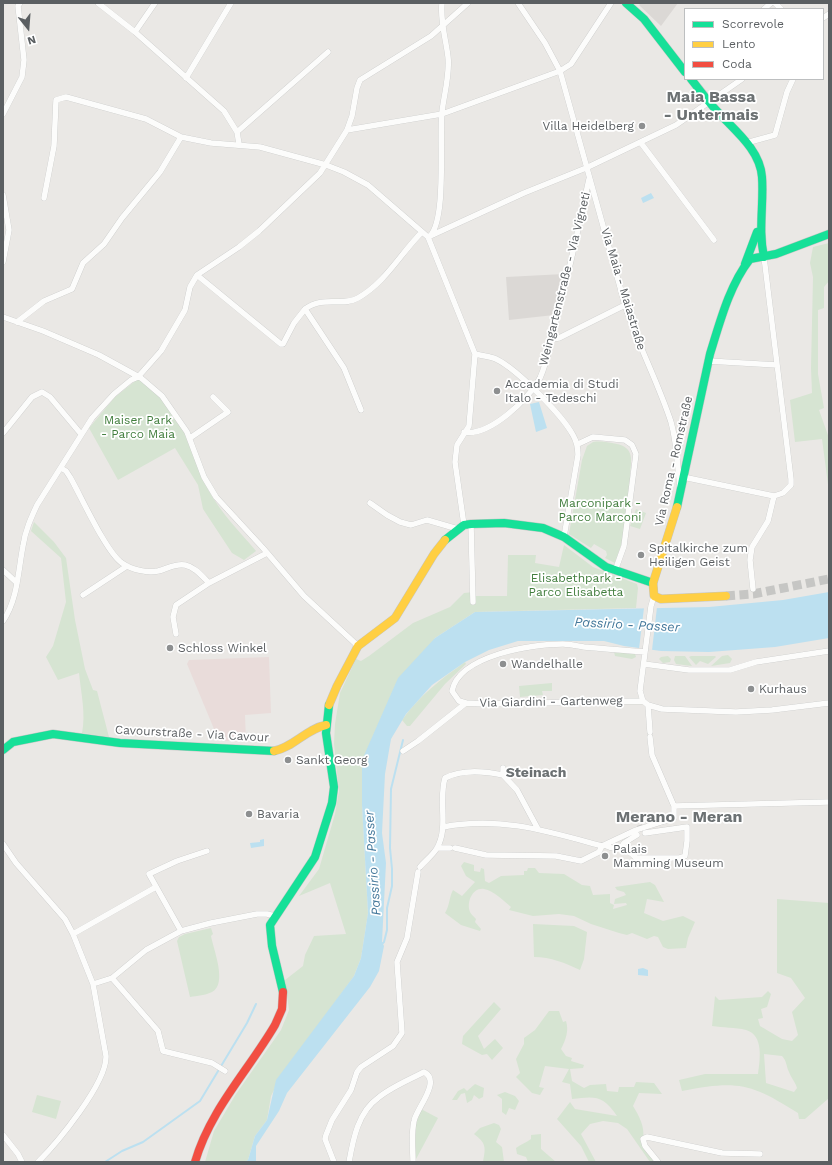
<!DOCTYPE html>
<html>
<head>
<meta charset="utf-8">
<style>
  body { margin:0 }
  #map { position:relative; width:832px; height:1165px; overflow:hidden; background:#eae8e5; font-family:"Work Sans",sans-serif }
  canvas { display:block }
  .frame { position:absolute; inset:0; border:4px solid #5b5f62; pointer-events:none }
  .legend { position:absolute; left:684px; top:8px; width:140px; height:72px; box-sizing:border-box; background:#fff; border:1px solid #bdbfc0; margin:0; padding:5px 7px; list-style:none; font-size:12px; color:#5b5f62 }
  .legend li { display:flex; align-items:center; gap:8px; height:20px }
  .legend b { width:20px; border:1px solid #bdbfc0 }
  .north { position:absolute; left:8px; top:8px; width:40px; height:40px; -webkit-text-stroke:3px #fff; paint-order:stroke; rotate:163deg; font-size:11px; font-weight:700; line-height:16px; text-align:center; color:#5b5f62 }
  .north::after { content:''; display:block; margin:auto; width:14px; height:18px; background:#5b5f62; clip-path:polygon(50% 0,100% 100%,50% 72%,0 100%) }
</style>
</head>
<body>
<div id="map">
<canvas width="832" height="1165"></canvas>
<div class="frame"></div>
<ul class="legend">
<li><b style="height:5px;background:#16e098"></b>Scorrevole</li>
<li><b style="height:5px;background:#ffcf43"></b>Lento</li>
<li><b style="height:5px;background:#f24e42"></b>Coda</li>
</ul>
<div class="north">N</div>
</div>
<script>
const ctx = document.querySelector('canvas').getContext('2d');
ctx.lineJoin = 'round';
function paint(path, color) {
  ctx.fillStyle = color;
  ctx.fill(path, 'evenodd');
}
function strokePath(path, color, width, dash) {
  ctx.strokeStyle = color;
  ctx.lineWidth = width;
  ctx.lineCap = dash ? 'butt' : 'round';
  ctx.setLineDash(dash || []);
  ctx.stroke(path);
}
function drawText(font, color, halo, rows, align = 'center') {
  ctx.font = font + ' "Work Sans",sans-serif';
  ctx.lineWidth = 3.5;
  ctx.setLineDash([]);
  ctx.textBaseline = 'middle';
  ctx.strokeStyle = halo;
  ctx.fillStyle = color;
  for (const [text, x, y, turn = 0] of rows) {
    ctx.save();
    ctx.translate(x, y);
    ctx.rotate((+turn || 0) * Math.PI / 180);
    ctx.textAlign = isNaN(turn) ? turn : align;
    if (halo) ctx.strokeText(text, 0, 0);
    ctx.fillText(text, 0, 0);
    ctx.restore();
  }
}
const education = new Path2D(`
  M641 3H678L661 26 639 5Z
  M564 274 554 315 509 320 506 277Z`);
const medical = new Path2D(`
  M269 657 271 713 245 715 246 740 219 741 187 664 189 660Z`);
const green = new Path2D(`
  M829 243V281L824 287V308L818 310V374L824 408 819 410 829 438V492L822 439 795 442 790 400 812 393 811 368 813 277 810 263 813 247Z
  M139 378C158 393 176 411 186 434 194 453 199 473 209 491 221 513 240 532 256 551L244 560 232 553 203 509 198 485 175 448 118 480 89 428 115 397Z
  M593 442C600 441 606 442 612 443 634 446 632 457 630 475L631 476 622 543 615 563 605 558 607 555 606 551 594 544 591 548 569 534 582 460 587 446Z
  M636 509 646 513 640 529 630 526Z
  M34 522 54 542 66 558 75 620 85 669 93 690 97 691 109 737 82 733C86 714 81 693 79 673L58 680 46 657 53 646 66 602 61 558 31 531Z
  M564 545 593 567 637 584 638 588 636 608 475 612 435 638 362 805 368 913 361 958 354 976 276 1086 271 1096 267 1120 255 1136 248 1160 245 1162H205L214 1131 236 1094 281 1030 289 1010 285 980 303 966 305 955 314 936 346 934 330 883 299 896 319 869 335 814 339 791 334 744 335 724 340 693 356 659 361 661 369 656 413 623 450 607 464 593 474 592 475 596H507L508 555H536L535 563 559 567Z
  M614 652 635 654 636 657 632 659 615 656Z
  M728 655 732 659 730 663 711 666 722 656Z
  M668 656 671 659 670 662 663 663 659 659 661 657Z
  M675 656H685L692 666 676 664 674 660Z
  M691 656H715L716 657 708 664 700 661 696 665 689 657Z
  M465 662 466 664 445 684 410 726H407L402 720C419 696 441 679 465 662Z
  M552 683V691H542L543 695 520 697 519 686Z
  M464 862 474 865V871L480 872 481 868 484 869 485 881 489 883 501 876 524 875V871H527L528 868H535L539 873 564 874 582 885 590 886 593 895 610 894V903L614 905 613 909 627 905 626 903 614 904 615 899 626 895 624 892 617 890 615 887 650 882 655 885 664 902 647 899 644 913 663 921 683 916 695 922 688 938 686 948 668 949 663 947 658 937 654 936 647 939 632 933 627 935 619 933 591 924 574 916 559 914 533 916 509 910 511 907C504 901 494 891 484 889 473 887 466 902 470 912 471 914 474 917 476 919L475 922 481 929 480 931 461 925 445 913C450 905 449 897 453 890L462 896 475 882 466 876 461 866Z
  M777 899 829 903V1098L805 1119H799L798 1113C751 1083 737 1080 682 1091L679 1080 705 1074H758C760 1060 764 1035 746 1030 735 1027 723 1028 712 1026L715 996 719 1000 762 997 768 991 771 994 767 1007 761 1009 763 1018 758 1019 760 1026 782 1039 792 1041 798 1035 792 1012 805 998 791 978 777 973ZM764 1054 782 1056C787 1061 786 1066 789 1072 791 1078 795 1081 797 1088L794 1092 766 1083Z
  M533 924 574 926 587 932 584 959 580 970C565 963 551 957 534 957Z
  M211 928 213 934 211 936C213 948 228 984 212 992 206 995 197 996 190 997L177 941 179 937 185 934Z
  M494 1002 501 1009 478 1036 484 1049 495 1039 503 1048 492 1060 487 1054 482 1055 462 1044 463 1036Z
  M549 1011H559L563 1022 566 1021C569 1030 566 1040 561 1049L566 1056 572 1058 571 1061 584 1065 583 1068 570 1069 572 1081 584 1088 590 1085 606 1084 607 1091 618 1092 619 1087H634L636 1082 654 1083 662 1094 639 1093 633 1106C639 1116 645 1126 643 1139L658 1162H650L627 1129 618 1123 603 1121 590 1124 581 1134 596 1162H589L581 1146 557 1119 570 1102 575 1109 617 1116C603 1095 595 1096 572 1099L570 1084 562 1082 569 1069 545 1066 539 1087 544 1088 540 1095 532 1093 516 1077 520 1073 516 1059 524 1044V1038L535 1030Z
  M475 1084 484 1088 483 1097 479 1099 474 1095 472 1100 467 1103 465 1093 461 1094 457 1100H452L458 1091 464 1088 467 1091Z
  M505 1092 515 1096 519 1101 515 1110 509 1108 506 1115 502 1112V1099L497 1095Z
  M37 1095 61 1101 56 1119 32 1112Z
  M421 1109 438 1118 415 1161V1127Z
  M494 1123 499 1125 501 1129 496 1142 502 1147 504 1162H483C486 1147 486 1143 474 1134L480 1128Z
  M541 1134V1149L556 1162H528L526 1157 517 1154 516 1148C521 1144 526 1143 531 1139V1135Z`);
const water = new Path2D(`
  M651 193 654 198 643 203 641 198Z
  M539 402 547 428 536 432 530 404Z
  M829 592V638L775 647 709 652 661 651 624 646 604 641H518L489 650 465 662 432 685 406 714 391 739 385 774 382 833 386 863 382 942 384 946 379 971 370 987 287 1093 279 1111 256 1146V1162H245L248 1160 255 1136 267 1120 276 1080 354 976 361 958 368 913 362 805V760L398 678 435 638 475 612 709 607 783 600Z
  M264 839V846L251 848 250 843 260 842V840Z
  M643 968 648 970V976L638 975V969Z`);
const pier = new Path2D(`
  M657 607 652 650 639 649 644 608Z`);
const stream = new Path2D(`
  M381 945 384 942 387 930V908L392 886V869L390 848 391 789 403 740
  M105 1162 122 1151 143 1142 200 1101 247 1023 256 1004`);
const streetTunnel = new Path2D(`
  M637 817 640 827`);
const primaryTunnel = new Path2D(`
  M726 596 753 594 829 579`);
const street = new Path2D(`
  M98 3 135 32 224 111 237 132 239 144
  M518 3 545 43 560 71 625 305C638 345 658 382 671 422 677 443 677 465 680 486
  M775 3 781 9
  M764 9 771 3
  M823 18 829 14
  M135 32 155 3
  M186 78 231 3
  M3 114 22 77 24 60 18 6 20 3
  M347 130 442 114 560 71 571 64 611 3
  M237 132 328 52
  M641 143 714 240
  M746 143 775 135 787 92 793 79
  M3 195 9 230 3 262
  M44 198 54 146 56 100 66 97 146 119 181 137 211 143 260 147 326 165 344 172 368 185 428 237 475 354 469 426 457 445 455 462 464 525
  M430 236C447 218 439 138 442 112 444 94 450 75 448 57 446 39 440 22 442 3
  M428 237 524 193 586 168 676 125 742 79
  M764 257 791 479V485L783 493 774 496
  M197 275 281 344H283L294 323 305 309
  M3 317 43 331 99 355 141 378 162 396 187 432 204 477 216 497 263 548 304 596 358 646
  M17 322 44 301 72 289 83 263 104 244 122 218 160 172 181 137
  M551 339 559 338 625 305
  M475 354C482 356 490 356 496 359 517 369 562 415 573 435 577 442 578 447 578 455L564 537
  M708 361 777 365
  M361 410 344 368 305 309C324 295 342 307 358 298 386 282 400 254 422 232
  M464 432C489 437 529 399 540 378 547 363 550 344 554 328 568 279 578 229 589 179
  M3 433 32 397 42 392 50 397 81 434
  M190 438 228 412 213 397
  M578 444 593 437 625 440 632 445 636 454 624 546 615 571
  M61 468 66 471 70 477C81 496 106 552 122 563 132 570 147 573 158 571 167 569 175 563 185 565 195 567 202 576 209 583
  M683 477 774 496
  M370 503 387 515 400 522 411 525 427 520 458 529
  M471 524 473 602
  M3 570 17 583
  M753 589 750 560 752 547 768 521 774 496
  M83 595 127 566
  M654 596 651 606 640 691 643 701 648 705 662 709 736 712 772 710 829 703
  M3 621C18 599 18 571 23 546 25 531 31 518 37 505L92 418 114 394 131 380 138 377 161 351 185 310 190 287 197 275 239 247 259 231 320 173 347 130 352 116 357 88 360 80 431 36 468 3
  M176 634 173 617 176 605 209 583 267 553
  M644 664 689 670H730L756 662 829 651
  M466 703 459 701 452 691C459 655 533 644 563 644 570 644 578 646 584 647 605 649 625 650 645 652
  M648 705 650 732
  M403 751 418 741 466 703 485 704 643 701
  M503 768V775L517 790 538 829
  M674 806 829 802
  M443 827C500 816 547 831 602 846
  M3 844 16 863 65 919 73 934 93 984 106 1056C107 1083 57 1143 38 1162
  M605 845C616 852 625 845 636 858H679L685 856 687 841V827L645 833
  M602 846 636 830 674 818V806L652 755 650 737
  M437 848H450
  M455 848 486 855 556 856 581 861 599 852 602 846
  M621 848 624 843 637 835
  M420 867C425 861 433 855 437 848 449 827 438 801 445 778 462 769 484 771 503 775
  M181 931 149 874 177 861 207 851
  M73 934 156 887
  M112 978 158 1031 163 1051 212 1063 225 1071
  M93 984 112 978 146 950 181 931 211 923 257 914H267L275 916
  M3 1135 18 1154 22 1162
  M334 1162 325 1139 326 1135 332 1120 351 1090 357 1072 361 1067 393 1046 402 1033 397 962 407 938 418 872
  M349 1162C353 1140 358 1112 378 1098 391 1087 409 1080 424 1072 442 1081 416 1109 414 1121 411 1135 413 1149 413 1162
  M658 1162 645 1146 643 1139 647 1137 722 1153 760 1154`);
const fast = new Path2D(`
  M626 3 644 19 685 72
  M691 79C699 89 707 100 716 110 734 130 760 149 762 177 764 204 758 230 764 257
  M745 264 757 232
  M677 507 710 354C720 322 729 286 750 259L776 254 829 234
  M445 540 464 525 471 524 504 523 543 528 564 537 606 567 653 583
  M3 750 13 742 53 734 120 743 274 751
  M283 992 272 946 270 925 315 857 332 803 334 787 326 733 329 705`);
const slow = new Path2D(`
  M677 507 653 583 654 596 661 599 726 596
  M329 705 337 686 358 646 395 618 434 554 445 540
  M274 751C294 747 306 729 326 725`);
const jam = new Path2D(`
  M195 1162C210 1110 248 1071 275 1025L282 1009 283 992`);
const markers = [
  [642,126,4,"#8d8f90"],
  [497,391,4,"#8d8f90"],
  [641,555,4,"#8d8f90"],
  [170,648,4,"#8d8f90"],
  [503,664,4,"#8d8f90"],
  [751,689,4,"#8d8f90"],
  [288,760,4,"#8d8f90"],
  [249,814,4,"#8d8f90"],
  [605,856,4,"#8d8f90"]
];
const poiNames = [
  ["Villa Heidelberg",634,126,"right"],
  ["Accademia di Studi",505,384],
  ["Italo - Tedeschi",505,398],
  ["Spitalkirche zum",649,548],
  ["Heiligen Geist",649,562],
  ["Schloss Winkel",178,648],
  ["Wandelhalle",511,664],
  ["Kurhaus",759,689],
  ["Sankt Georg",296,760],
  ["Bavaria",257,814],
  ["Palais",613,849],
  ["Mamming Museum",613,863]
];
const streetNames = [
  ["Weingartenstraße - Via Vigneti",565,279,-76],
  ["Via Maia - Maiastraße",623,289,73],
  ["Via Roma - Romstraße",674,461,-77],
  ["Via Giardini - Gartenweg",551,702,-1],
  ["Cavourstraße - Via Cavour",192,734,3]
];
const parkNames = [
  ["Maiser Park",138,420],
  ["- Parco Maia",138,434],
  ["Marconipark -",600,503],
  ["Parco Marconi",600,517],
  ["Elisabethpark -",576,578],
  ["Parco Elisabetta",576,592]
];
const waterNames = [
  ["Passirio - Passer",627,625,3],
  ["Passirio - Passer",373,863,-94]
];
const quarterNames = [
  ["Steinach",536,773]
];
const districtNames = [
  ["Maia Bassa",711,97],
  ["- Untermais",711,115],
  ["Merano - Meran",679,817]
];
paint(education, '#dbd8d5');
paint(medical, '#e9dcda');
paint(green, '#d6e4d2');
paint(water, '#bce0f0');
paint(pier, '#eae8e5');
strokePath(stream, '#bce0f0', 2);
strokePath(streetTunnel, '#c6c6c4', 5.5, [5.5, 3]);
strokePath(primaryTunnel, '#c6c6c4', 9, [9, 4.5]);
strokePath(street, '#c4c5c4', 6);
strokePath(fast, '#c4c5c4', 9);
strokePath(slow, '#c4c5c4', 9);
strokePath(jam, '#c4c5c4', 9);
strokePath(street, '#fcfcfb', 5.5);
strokePath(fast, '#16e098', 8);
strokePath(slow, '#ffcf43', 8);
strokePath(jam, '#f24e42', 8);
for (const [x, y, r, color] of markers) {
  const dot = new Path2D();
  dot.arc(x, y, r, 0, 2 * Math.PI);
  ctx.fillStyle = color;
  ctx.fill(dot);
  strokePath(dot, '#fff', 1.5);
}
drawText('12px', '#5b5f62', '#fff', poiNames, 'left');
drawText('12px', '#5b5f62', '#fff', streetNames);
drawText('12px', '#427e3e', '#fff', parkNames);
drawText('italic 13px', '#467a9c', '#fff', waterNames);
drawText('bold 14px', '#6c7173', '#fff', quarterNames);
drawText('bold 16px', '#6c7173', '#fff', districtNames);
</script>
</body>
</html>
